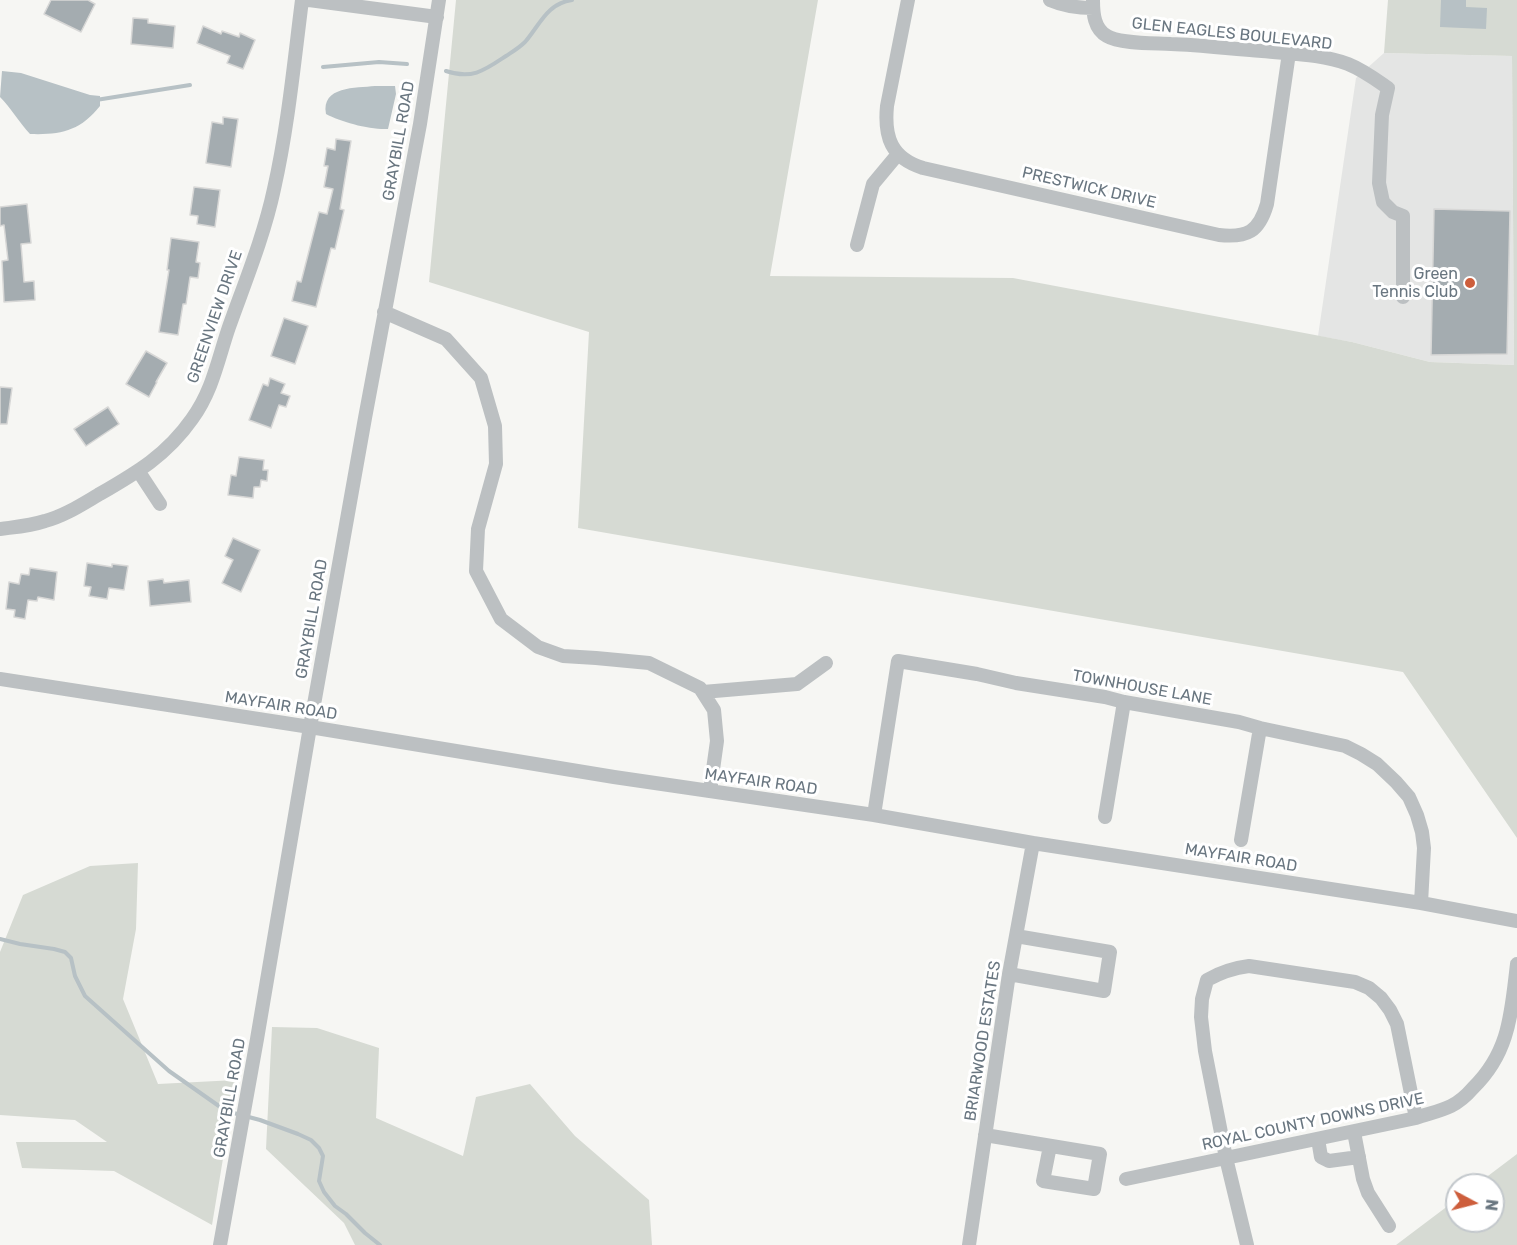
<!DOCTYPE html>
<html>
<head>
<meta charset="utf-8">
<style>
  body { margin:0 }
  #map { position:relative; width:1517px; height:1245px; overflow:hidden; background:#f6f6f3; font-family:Rubik,sans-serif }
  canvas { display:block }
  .north { position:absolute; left:1445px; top:1173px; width:60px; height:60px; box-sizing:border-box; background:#fff; border:2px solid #c3c8cc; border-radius:50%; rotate:97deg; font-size:16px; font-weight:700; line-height:24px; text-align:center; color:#697680 }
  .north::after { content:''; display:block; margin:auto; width:21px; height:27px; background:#cd5e3c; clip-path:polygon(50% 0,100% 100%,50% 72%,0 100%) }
</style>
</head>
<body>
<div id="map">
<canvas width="1517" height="1245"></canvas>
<div class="north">N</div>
</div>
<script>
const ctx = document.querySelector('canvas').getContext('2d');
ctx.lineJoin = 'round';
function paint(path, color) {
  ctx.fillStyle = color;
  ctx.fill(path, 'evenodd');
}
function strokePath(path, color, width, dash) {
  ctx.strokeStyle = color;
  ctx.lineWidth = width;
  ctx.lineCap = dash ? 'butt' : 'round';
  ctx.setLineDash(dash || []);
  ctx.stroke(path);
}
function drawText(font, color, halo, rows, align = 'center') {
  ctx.font = font + ' Rubik,sans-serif';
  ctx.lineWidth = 6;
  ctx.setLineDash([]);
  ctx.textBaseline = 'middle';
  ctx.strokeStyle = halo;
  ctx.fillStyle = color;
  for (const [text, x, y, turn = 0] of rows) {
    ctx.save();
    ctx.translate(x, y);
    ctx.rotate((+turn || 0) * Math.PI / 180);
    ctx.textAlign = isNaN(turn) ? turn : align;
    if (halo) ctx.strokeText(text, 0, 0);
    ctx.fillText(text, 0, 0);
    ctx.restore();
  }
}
const built = new Path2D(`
  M1384 53 1512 56 1514 365 1430 362 1352 342 1318 336 1356 78Z`);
const green = new Path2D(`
  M456 0H818L770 276 1013 278 1352 342 1430 362 1514 365 1512 56 1384 53 1388 0H1517V838L1403 672 578 528 589 332 429 282Z
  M138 863 136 929 123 999 158 1084 236 1080 212 1225 114 1171 22 1168 16 1142H107L75 1120 0 1115V952L23 895 90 866Z
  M272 1027 317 1028 379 1048 376 1118 463 1156 476 1097 530 1084 575 1136 649 1200 652 1245H355L344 1223 266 1149Z
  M1517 1154V1245H1396L1457 1199V1221H1493V1185H1476Z`);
const water = new Path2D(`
  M1441 0H1466V7L1487 8 1486 29 1440 27Z
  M2 71 21 73 90 95 100 96V106C80 131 61 135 30 134 19 122 11 108 0 97Z
  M375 86H395L396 94 388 129C370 130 341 122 326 114 321 86 356 88 375 86Z`);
const stream = new Path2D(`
  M323 67 379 62 407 64
  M446 71C472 80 485 70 506 56 512 52 519 48 525 42 540 25 546 4 572 0
  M96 100 190 85
  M0 939 20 944 54 949 65 952 71 958 75 976 85 996 169 1071 226 1111 260 1120 298 1134 311 1140 319 1148 323 1156 319 1181 324 1192 335 1206 346 1214 365 1233 380 1245`);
const building = new Path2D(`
  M51 0H88L95 4 81 32 44 14Z
  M133 18 148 19V23L175 26 173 48 131 44Z
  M203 26 221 34 222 31 239 37 240 33 255 40 243 69 227 63 230 56 197 43Z
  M223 117 238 119 231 167 206 163 212 122 223 124Z
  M336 139 351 141 340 209 344 210 335 249 331 248 316 307 292 301 297 281 301 282 319 212 327 214 333 189 324 187 328 166H324L327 148 335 150Z
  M194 187 220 190 215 227 197 224 198 216 190 215Z
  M27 204 31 243 21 244 24 282 34 281 35 300 4 302 2 261 8 260 4 225 0 226V207Z
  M1434 209 1510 211 1507 354 1431 355Z
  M171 238 199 242 196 262 200 263 198 278 190 277 186 304H183L178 335 159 332 169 270H167Z
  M284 318 308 326 295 364 271 356Z
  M146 351 167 363 156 382H157L149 397 126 384Z
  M270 378 285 384 281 393 290 396 286 407 279 405 271 428 249 420 263 384 268 386Z
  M0 387 12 388 7 424H0Z
  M108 407 119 424 86 446 74 429Z
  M239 457 264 460 263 470H268L267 481 261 480 260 487H254L253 498 228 495 231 475 236 476Z
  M233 538 260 550 241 592 222 583 233 560 225 556Z
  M87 563 112 567V564L128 566 124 590 109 588 107 599 89 596 91 587 84 586Z
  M30 568 57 572 54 600 38 597 37 601 28 600 25 619 14 617 15 610 6 609 9 582 19 584 21 574 29 575Z
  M163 579 164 583 189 580 191 602 150 606 148 581Z`);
const minor = new Path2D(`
  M309 0 437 17
  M908 0 887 106C884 137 891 158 923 168L1219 235C1247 238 1259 232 1267 204L1289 53
  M1050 0C1064 6 1078 8 1093 8
  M1093 0C1093 13 1094 29 1107 36 1120 44 1155 43 1171 44 1201 45 1232 49 1262 51 1291 54 1321 54 1348 64 1363 70 1375 79 1388 88L1382 115 1379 183 1383 202 1393 212 1403 216V297
  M857 245 873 184 898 154
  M384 312 446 339 481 378 495 426 496 464 478 529 476 571 501 619 538 647 563 656 596 658 649 663 700 688 714 710 717 741 710 791
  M139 472 160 504
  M0 529C15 527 30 526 45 521 64 516 81 505 98 495 136 473 166 456 192 419 213 390 218 359 229 327 245 282 264 236 274 189 288 127 294 63 302 0
  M0 679 310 727 614 777 874 815 1033 843 1421 903 1517 921
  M703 692 797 684 826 663
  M874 815 898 661 977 674 1016 683 1105 697 1124 702 1239 722 1260 728 1345 746 1361 754 1377 764 1396 782 1409 797 1417 815 1422 832 1424 848 1421 903
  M1105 817 1124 702
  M1241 840 1260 728
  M1009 974 1104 991 1110 952 1016 936
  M1354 1132 1363 1179 1368 1193 1389 1226
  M985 1135 1100 1154 1094 1189 1043 1181 1050 1146
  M1318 1139 1321 1157 1329 1161 1359 1157
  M1126 1179 1416 1118C1427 1114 1441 1111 1451 1106 1459 1102 1467 1095 1473 1088 1510 1052 1511 1013 1517 964
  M220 1245 257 1039 310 727 365 418 420 124 439 0
  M969 1245 1009 974 1033 843
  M1247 1245 1226 1158 1205 1051 1201 1017 1202 999 1207 980C1221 972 1233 968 1249 966L1355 982 1369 988 1381 998 1390 1010 1397 1024 1416 1118`);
const markers = [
  [1470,283,6,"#cd5e3c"]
];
const streetNames = [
  ["GLEN EAGLES BOULEVARD",1232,34,6],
  ["GRAYBILL ROAD",399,141,-80],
  ["PRESTWICK DRIVE",1089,188,13],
  ["GREENVIEW DRIVE",215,317,-71],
  ["GRAYBILL ROAD",312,619,-80],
  ["TOWNHOUSE LANE",1142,688,10],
  ["MAYFAIR ROAD",281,706,9],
  ["MAYFAIR ROAD",761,782,8],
  ["MAYFAIR ROAD",1241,858,9],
  ["BRIARWOOD ESTATES",983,1041,-81],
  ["GRAYBILL ROAD",230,1098,-80],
  ["ROYAL COUNTY DOWNS DRIVE",1313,1122,-12]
];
const poiNames = [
  ["Green",1458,274],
  ["Tennis Club",1458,292]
];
paint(built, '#e4e5e4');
paint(green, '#d6dad3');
paint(water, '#b7c1c5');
strokePath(stream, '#b7c1c5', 4);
paint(building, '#a4acb0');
strokePath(building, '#d7d7d6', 1.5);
strokePath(minor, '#bcc0c2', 14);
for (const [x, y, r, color] of markers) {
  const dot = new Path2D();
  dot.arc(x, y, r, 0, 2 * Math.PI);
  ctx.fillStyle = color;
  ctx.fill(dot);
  strokePath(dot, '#fff', 2);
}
drawText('16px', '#697680', '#fff', streetNames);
drawText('16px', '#697680', '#fff', poiNames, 'right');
</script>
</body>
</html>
